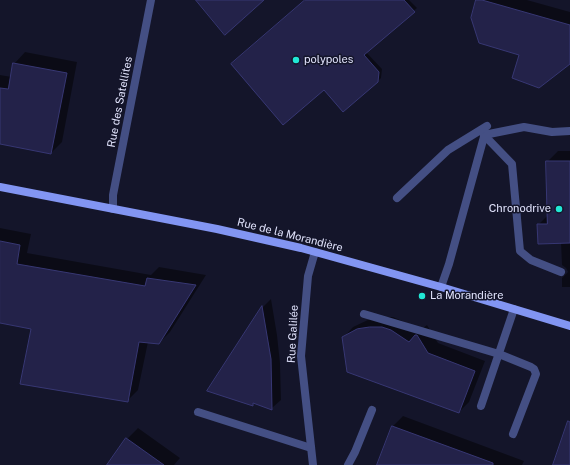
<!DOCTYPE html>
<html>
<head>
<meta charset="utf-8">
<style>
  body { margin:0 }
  canvas { display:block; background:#14152a }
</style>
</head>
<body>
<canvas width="570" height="465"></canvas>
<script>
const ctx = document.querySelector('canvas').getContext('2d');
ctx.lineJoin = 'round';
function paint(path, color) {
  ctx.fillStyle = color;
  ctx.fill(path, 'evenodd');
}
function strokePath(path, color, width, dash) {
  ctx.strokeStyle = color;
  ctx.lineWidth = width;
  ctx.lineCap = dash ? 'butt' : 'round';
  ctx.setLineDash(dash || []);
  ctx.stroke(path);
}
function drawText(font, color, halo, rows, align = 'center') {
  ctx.font = font + ' "Public Sans",sans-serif';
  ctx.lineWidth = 3;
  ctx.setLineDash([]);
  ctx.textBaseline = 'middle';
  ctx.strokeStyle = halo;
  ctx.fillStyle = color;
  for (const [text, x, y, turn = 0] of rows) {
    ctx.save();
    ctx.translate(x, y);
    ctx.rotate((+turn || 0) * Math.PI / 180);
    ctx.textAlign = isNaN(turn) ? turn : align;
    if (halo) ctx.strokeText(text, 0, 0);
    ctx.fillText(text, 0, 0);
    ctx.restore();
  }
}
const shadow = new Path2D(`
  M306 0H409L417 8 366 52 382 69 381 78 378 81 324 88Z
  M477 0H527L570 12V63L521 54Z
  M25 52 77 62 62 142 51 153 0 143V75L12 77 14 64Z
  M558 151H570V287H562V278L568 272 566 268 562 265 561 243 538 225 548 215 547 162Z
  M0 228 31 234 27 253 151 275 159 267 206 275 170 332 159 343 148 342 138 390 127 401 32 328 0 322Z
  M271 299 277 335 280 363 281 400 272 408 254 403 252 405 209 391 263 307Z
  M385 317H393L409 324 419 331 427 325 438 343 485 361 469 402 459 412 343 338 353 327 372 318Z
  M403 416 524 461 522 465H378L393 426Z
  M138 428 180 458 174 465H108L127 439Z`);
const building = new Path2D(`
  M196 0H264L225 35Z
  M305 0H404L415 12 364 55 379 72 378 82 343 112 324 90 283 125 231 64Z
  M476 0H482L570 25V64L539 88 512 78 519 55 479 43 471 18Z
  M13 63 67 73 51 154 0 144V88L8 89Z
  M546 161H570V243L538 244 537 224H547Z
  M0 241 20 245 17 264 145 286 147 278 196 285 159 344 139 342 128 402 20 384 31 329 0 323Z
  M262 306 271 359 272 410 253 403V406L207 391Z
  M370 327H382L391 330 409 342 415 335H417L428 353 475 371 459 413 347 372 342 337 357 329Z
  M568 421 570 422V465H553Z
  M392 426 493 463V465H377Z
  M126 438 164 465H107Z`);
const lane = new Path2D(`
  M484 135 512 164 520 251 531 260 561 272
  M484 135 524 127 552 132 570 131
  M441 287 449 264 485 133
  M364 314 499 354 531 367 534 369 536 374 513 434
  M481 406 514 309
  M198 412 311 448
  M348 465 355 452 372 410`);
const street = new Path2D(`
  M397 198 448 150 487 126
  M113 209V195L151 0
  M313 465 301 356 308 276 315 252`);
const secondary = new Path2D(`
  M0 187 217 229 301 248 441 287 570 326`);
const markers = [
  [296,60,4,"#21e8d5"],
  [559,209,4,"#21e8d5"],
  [422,296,4,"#21e8d5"]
];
const poiNames = [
  ["polypoles",304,60],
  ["Chronodrive",551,209,"right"],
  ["La Morandière",430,296]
];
const streetNames = [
  ["Rue des Satellites",120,102,-79],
  ["Rue de la Morandière",290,235,14],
  ["Rue Galilée",293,334,-87]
];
paint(shadow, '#0007');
paint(building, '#232249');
strokePath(building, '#373773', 1);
strokePath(lane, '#444f84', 8);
strokePath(street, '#444f84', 8);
strokePath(secondary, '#8295f2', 8);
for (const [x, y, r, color] of markers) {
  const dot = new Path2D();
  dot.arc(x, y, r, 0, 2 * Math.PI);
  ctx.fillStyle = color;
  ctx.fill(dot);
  strokePath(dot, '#14152a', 1.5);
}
drawText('11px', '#e1e3fc', '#14152a', poiNames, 'left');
drawText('11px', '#e1e3fc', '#14152a', streetNames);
</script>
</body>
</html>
